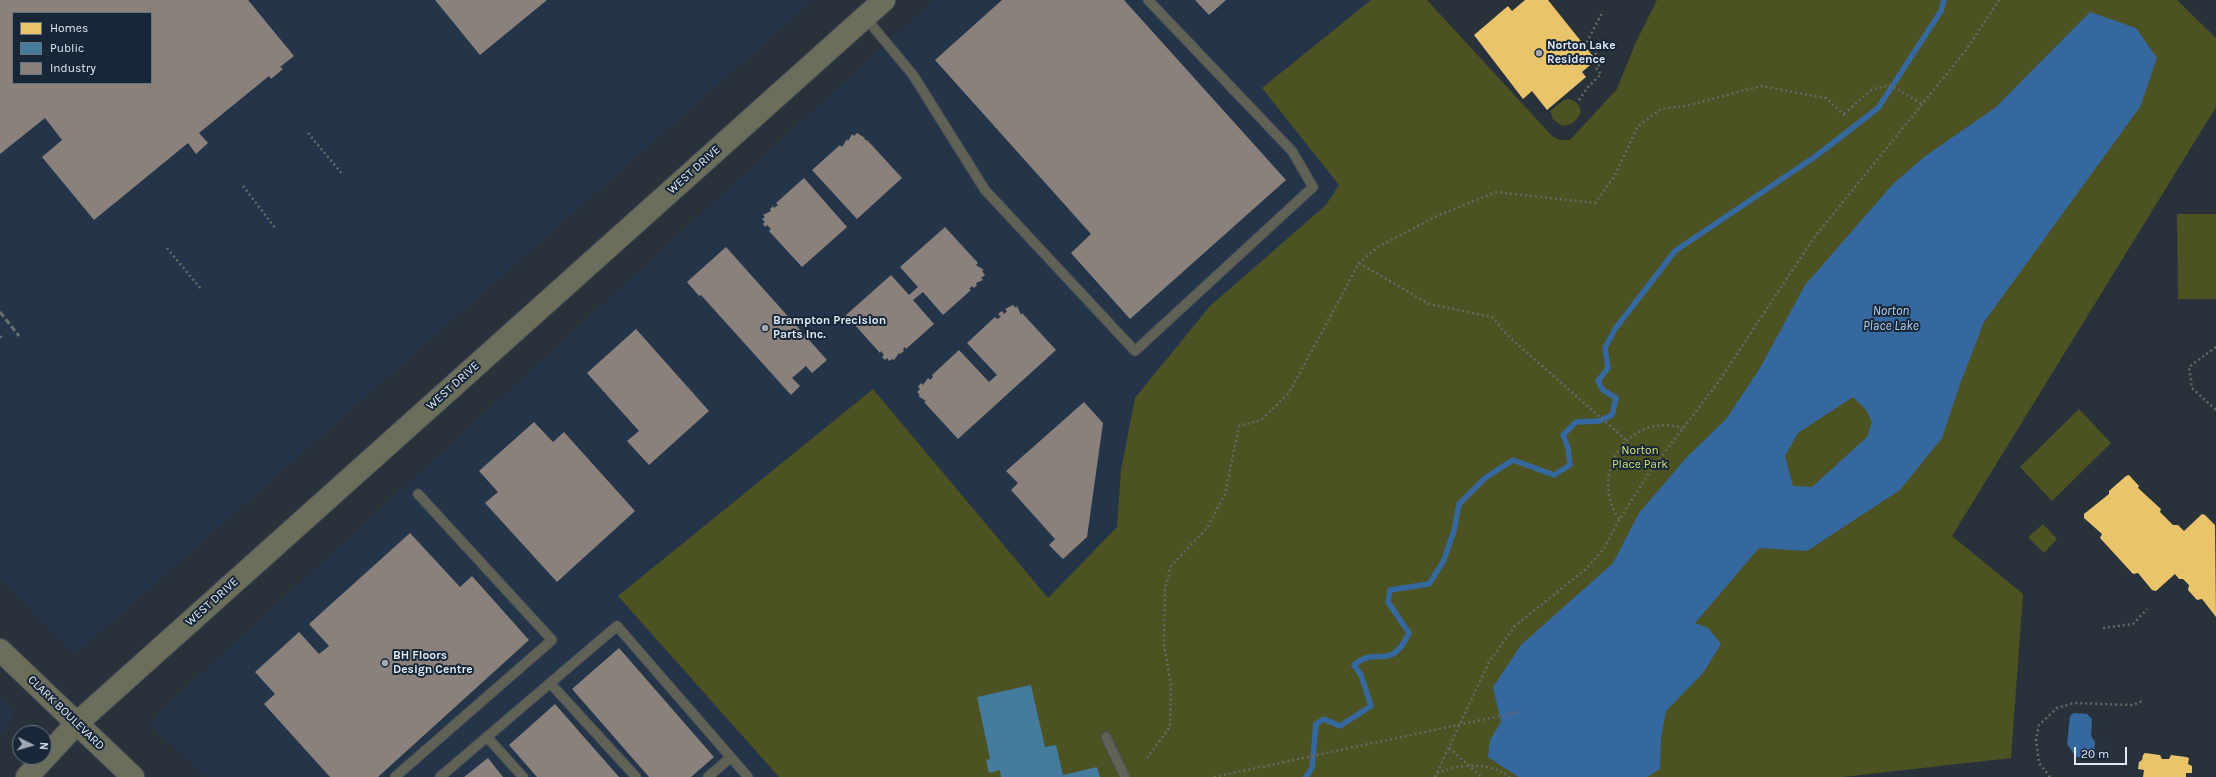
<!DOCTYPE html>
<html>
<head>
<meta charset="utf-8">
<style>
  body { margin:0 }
  #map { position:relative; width:2216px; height:777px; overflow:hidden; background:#29323b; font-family:Karla,sans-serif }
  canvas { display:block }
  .legend { position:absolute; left:12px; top:12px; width:140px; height:72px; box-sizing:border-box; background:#182737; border:1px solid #687583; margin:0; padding:5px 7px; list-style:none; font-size:12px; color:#e0e9f5 }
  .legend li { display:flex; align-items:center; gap:8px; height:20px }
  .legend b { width:20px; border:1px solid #687583 }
  .north { position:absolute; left:12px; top:725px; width:40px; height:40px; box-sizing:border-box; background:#182737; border:1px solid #687583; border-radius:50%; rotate:95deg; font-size:11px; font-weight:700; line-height:16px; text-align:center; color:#e0e9f5 }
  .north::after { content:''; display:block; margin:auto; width:14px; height:18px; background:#a0a9b4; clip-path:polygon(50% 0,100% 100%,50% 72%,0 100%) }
  .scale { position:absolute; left:2074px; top:747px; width:53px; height:18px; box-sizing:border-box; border:2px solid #e0e9f5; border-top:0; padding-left:5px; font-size:12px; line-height:14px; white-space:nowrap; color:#e0e9f5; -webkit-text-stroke:3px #182737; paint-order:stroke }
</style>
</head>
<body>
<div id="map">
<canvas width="2216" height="777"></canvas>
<ul class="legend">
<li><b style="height:11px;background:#e9c46a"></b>Homes</li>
<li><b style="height:11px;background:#457b9d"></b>Public</li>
<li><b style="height:11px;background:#8a817c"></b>Industry</li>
</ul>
<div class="north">N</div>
<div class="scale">20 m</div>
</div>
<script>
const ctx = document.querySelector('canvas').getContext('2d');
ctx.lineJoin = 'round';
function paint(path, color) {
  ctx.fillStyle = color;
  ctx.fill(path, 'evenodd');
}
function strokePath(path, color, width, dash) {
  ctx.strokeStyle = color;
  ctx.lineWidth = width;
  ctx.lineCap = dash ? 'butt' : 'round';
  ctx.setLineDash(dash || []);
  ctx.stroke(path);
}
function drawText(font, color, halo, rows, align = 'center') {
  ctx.font = font + ' Karla,sans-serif';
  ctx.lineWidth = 4;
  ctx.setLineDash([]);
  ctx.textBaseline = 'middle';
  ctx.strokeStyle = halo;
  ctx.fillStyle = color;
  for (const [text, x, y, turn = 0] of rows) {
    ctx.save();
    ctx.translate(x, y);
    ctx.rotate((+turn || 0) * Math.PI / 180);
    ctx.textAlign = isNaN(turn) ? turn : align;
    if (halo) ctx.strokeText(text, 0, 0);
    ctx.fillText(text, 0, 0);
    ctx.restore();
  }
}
const built = new Path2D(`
  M0 0H813L74 655 0 578ZM13 13H151V83H13Z
  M934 0H1371L1263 88 1353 202 1142 501 1048 598 873 389 618 596 779 777H206L150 724 173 700Z
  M0 699 15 714 0 734Z`);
const green = new Path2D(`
  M1371 0H1427L1552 136 1560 140H1570L1617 89 1635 44 1657 0H2177L2216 38V107L1952 536 2023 594 2011 758 1843 777H779L618 596 873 389 1048 598 1117 527 1121 470 1135 398 1210 306 1326 205 1339 185 1262 88Z
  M1569 99C1589 105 1580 125 1562 126L1553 119 1550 111 1564 100Z
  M2177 214H2216V299H2178Z
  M2079 409 2111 443 2052 501 2020 467Z
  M2043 524 2057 539 2044 553 2028 537Z`);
const water = new Path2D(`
  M2090 12 2136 28 2157 58 2140 107 1984 322 1960 384 1942 438 1900 490 1807 551 1759 548 1695 623 1708 628 1721 644 1703 673 1666 711 1661 738 1660 769 1647 777H1518L1488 757 1490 740 1501 722 1493 687 1521 645 1613 563 1639 513 1686 458 1726 419 1760 368 1805 285 1893 184 1924 157 1996 107ZM1853 397 1866 410 1872 422 1867 437 1812 487 1793 486 1785 456 1798 433Z
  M2074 713 2087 714 2092 719 2091 736 2095 742 2094 753 2088 758 2076 757 2067 744 2070 716Z`);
const homes = new Path2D(`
  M1525 0H1548L1596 60 1582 72 1586 77 1547 110 1532 91 1523 99 1474 35 1508 6 1512 11Z
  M2129 475 2139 486 2138 488 2161 509 2160 512 2173 525H2178L2184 531 2202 514 2205 515 2215 525 2216 617 2202 599 2197 600 2188 590 2189 585 2183 579H2179L2175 574 2156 591 2152 590 2138 573 2133 574 2100 538 2102 534 2084 518V514L2109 494V491L2126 476Z
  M2145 753 2160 755 2162 759H2169L2171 755 2186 757 2189 758 2188 764 2192 766V773H2186V777H2143L2144 770 2138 769 2139 762 2142 760 2143 755Z`);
const public = new Path2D(`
  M1031 685 1045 747 1056 745 1063 775 1097 767 1100 777H1001L1000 770 989 773 986 760 990 759 977 697Z`);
const industry = new Path2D(`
  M0 0H248L294 56 280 67 283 69 271 79 269 76 199 133 208 143 196 154 188 143 94 220 42 157 62 140 45 118 0 154ZM13 13H151V83H13Z
  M435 0H547L480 55Z
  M1002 0H1124L1286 180 1130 319 1071 253 1091 234 935 60Z
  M1195 0H1226L1209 15Z
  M857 133 865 138 864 139 868 141 902 178 857 219 812 170 840 145 842 147 847 139 848 141 852 134 854 136Z
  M804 178 847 227 802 267 769 231 771 229 767 225 765 227 763 224 765 222 762 219 765 217 763 215 771 211 770 209 773 206 774 208 778 205 776 203Z
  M945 227 978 263 976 265 984 270 982 271 985 275 981 278 983 280 976 283 977 285 974 288 972 286 969 289 971 290 943 315 923 292 913 300 934 324 906 349 905 347 903 349 904 351 900 354 899 353 894 360 892 359 889 361 887 358 885 360 882 357 884 355 881 351 880 353 846 315 891 275 909 295 918 287 900 267Z
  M726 247 827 360 812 373 806 366 792 378 800 386 791 395 701 295 699 296 687 282Z
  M1013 305 1016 308 1017 306 1021 315 1022 313 1056 350 958 439 924 402 926 401 918 396 920 395 917 392 920 389 918 387 921 383 923 385 928 378 930 380 933 377 932 375 959 350 989 382 997 375 967 343 995 317 997 319 1001 317 998 314 1002 311 1004 314 1007 311 1005 309Z
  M636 329 709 411 649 465 627 441 639 431 587 373Z
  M1084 402 1103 423 1087 537 1063 559 1049 545 1055 539 1011 490 1018 483 1006 471Z
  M534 422 553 442 564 432 635 511 557 582 485 503 498 492 479 471Z
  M410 533 460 587 472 576 529 640 378 777H330L264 704 275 694 255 672 299 632 319 654 329 646 309 624Z
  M619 648 714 757 691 777H649L572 689Z
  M555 704 619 777H537L509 745Z
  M488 758 503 777H464Z`);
const stream = new Path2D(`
  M1306 777 1312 768 1316 724 1324 719 1340 726 1371 706 1361 675 1354 665C1377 645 1390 673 1409 633L1388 602 1390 590 1429 584 1443 562 1454 531 1459 504 1485 478 1513 460 1554 475 1570 465 1568 448 1563 435 1576 422 1599 421 1612 415 1616 398 1603 390 1598 381 1608 368 1605 348 1615 329 1675 251 1816 156 1878 108 1941 11 1944 0`);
const path = new Path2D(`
  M1579 100 1588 87 1601 74 1596 68 1602 62 1587 42 1603 11
  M1844 114 1871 90 1890 85 1922 104
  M308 133 343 175
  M243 186 276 229
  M167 248 201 289
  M1359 263 1429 304 1492 317 1507 335 1626 440
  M2216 347 2189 367 2192 388 2216 410
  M1619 519C1588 474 1628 411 1683 428
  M2103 628 2133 624 2147 609
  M1449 748 1482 777
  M1147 758 1170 727 1171 685 1164 645 1165 588 1171 566 1207 528 1225 494 1239 426 1261 420 1289 393 1359 263 1378 247 1439 215 1496 192 1595 203 1614 177 1638 126 1661 109 1686 106 1761 86 1826 98 1847 118
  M1437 773C1462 764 1487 761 1510 777
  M1214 777 1519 712
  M1435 777 1489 662 1515 626 1587 568 1603 550 1619 520 1649 473 1719 381 1813 239 1966 50 1999 0
  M2050 777 2039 763 2036 739 2039 725 2057 708 2074 703 2133 705 2142 701`);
const lane = new Path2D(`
  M865 17 913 75 985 190 1135 351 1313 187 1292 151 1148 0
  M550 683 636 777
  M487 737 523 777
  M1106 737 1125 777
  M395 777 552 640 418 494
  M440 777 617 626 748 777
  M708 777 731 757`);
const secondary = new Path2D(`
  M0 650 133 777
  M27 777 76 724 884 0`);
const rail = new Path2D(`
  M0 312 19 336
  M0 336 1 338`);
const markers = [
  [1539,53,4,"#a0a9b4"],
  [765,328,4,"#a0a9b4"],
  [385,663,4,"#a0a9b4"]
];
const poiNames = [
  ["Norton Lake",1547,46],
  ["Residence",1547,60],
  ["Brampton Precision",773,321],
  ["Parts Inc.",773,335],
  ["BH Floors",393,656],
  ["Design Centre",393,670]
];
const streetNames = [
  ["WEST DRIVE",694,170,-42],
  ["WEST DRIVE",453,386,-42],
  ["WEST DRIVE",212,602,-42],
  ["CLARK BOULEVARD",66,713,44]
];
const parkNames = [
  ["Norton",1640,451],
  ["Place Park",1640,465]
];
const waterNames = [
  ["Norton",1891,311],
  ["Place Lake",1891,326]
];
paint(built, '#24354a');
paint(green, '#4c5222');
paint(water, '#3668a0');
paint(homes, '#e9c46a');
paint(public, '#457b9d');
paint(industry, '#8a817c');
strokePath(stream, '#3668a0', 5.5);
strokePath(lane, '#484f57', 11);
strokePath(secondary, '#484f57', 24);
strokePath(path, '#666a64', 2.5, [2, 3]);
strokePath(lane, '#5f6254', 9);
strokePath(secondary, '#6a6e5a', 22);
strokePath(rail, '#686e6a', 3, [6, 3]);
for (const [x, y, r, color] of markers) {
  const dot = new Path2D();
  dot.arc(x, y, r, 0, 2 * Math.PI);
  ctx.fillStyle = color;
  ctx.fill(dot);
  strokePath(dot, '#182737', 1.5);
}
drawText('bold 12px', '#e0e9f5', '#182737', poiNames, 'left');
drawText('12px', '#e0e9f5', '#182737', streetNames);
drawText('12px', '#d4e26d', '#182737', parkNames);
drawText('italic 13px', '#b6d3f5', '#182737', waterNames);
</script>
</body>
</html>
